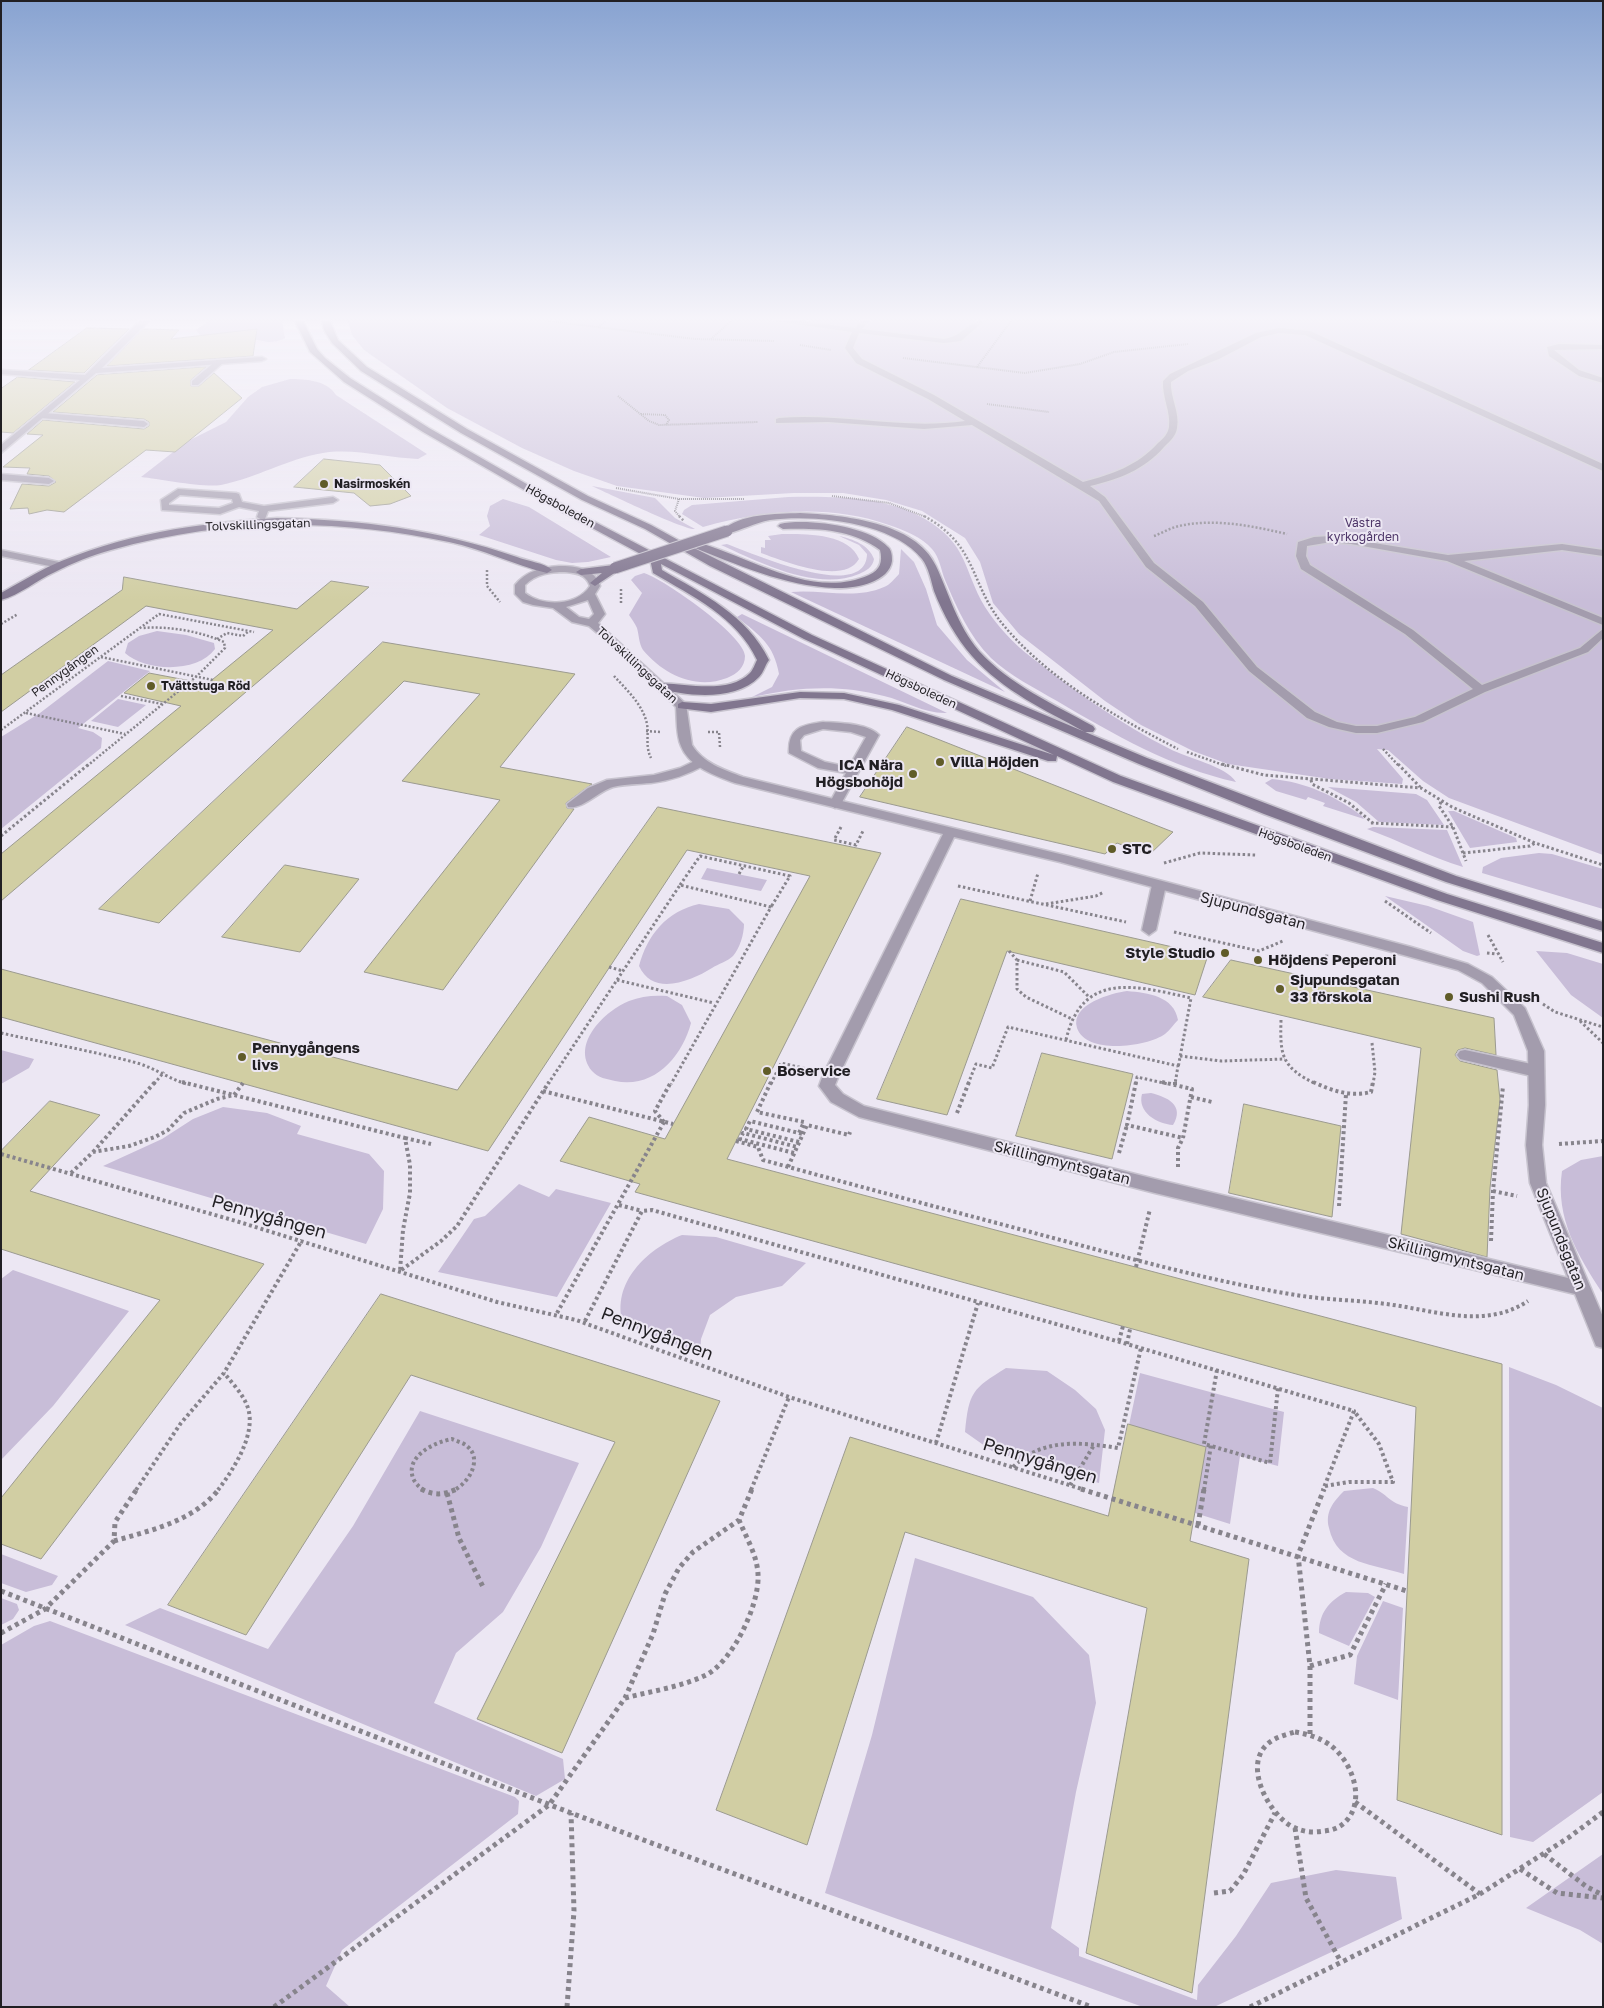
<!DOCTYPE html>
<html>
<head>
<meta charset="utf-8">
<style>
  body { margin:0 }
  #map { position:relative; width:1604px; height:2008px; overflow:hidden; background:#ece7f3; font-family:"Golos Text",sans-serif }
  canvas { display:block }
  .frame { position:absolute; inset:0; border:2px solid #211f23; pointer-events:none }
</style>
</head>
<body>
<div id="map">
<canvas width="1604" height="2008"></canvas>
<div class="frame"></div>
</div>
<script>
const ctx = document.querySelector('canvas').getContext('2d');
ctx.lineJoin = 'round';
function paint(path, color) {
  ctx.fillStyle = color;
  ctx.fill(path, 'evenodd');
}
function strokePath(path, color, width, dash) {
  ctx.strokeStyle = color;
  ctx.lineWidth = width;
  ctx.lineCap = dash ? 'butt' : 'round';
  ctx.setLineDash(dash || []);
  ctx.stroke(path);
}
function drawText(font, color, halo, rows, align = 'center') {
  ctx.font = font + ' "Golos Text",sans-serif';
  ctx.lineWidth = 4;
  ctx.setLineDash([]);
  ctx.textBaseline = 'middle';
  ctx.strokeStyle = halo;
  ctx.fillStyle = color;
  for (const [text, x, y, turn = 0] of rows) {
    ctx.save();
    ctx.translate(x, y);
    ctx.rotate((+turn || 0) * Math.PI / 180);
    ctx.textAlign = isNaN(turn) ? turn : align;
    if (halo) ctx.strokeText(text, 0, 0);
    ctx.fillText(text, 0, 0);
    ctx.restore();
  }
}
const green = new Path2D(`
  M209 321H282L285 338C270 346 262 340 247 338 232 336 216 338 200 335L196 330Z
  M348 321H1603V855L1449 798 1423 781 1388 750 1377 749 1403 779 1402 784 1330 779 1228 764 1193 751 1141 725 1105 701 1019 634 993 603 980 562 965 538 922 511 886 500 843 493H794L704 498 617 486 574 471 522 448 447 408 364 350 352 335Z
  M290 379C305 379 327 380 336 395L427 454 418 459C387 458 354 448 323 453 287 459 256 478 221 485 204 488 160 479 141 477L186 442 226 422 248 397 262 387Z
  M592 486 655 498 675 518 695 529C686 531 605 492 592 486Z
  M788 497C830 496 888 496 925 519 969 545 963 570 985 607 997 626 1014 644 1031 657 1075 691 1120 724 1170 749 1187 758 1226 766 1236 782 1172 768 1113 734 1057 701 1036 689 1009 675 991 658 969 636 957 608 945 580 941 570 940 558 932 549 922 537 904 530 889 525 829 504 764 510 703 527L682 514 684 510 692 505Z
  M503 499 529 507 611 557 588 562 572 563 556 560 479 535 490 526 487 516 490 506Z
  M782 534C805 534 849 533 859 559 844 586 783 561 761 553V547L765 548V540H771L768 536Z
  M839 536C853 539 869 545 874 559 873 567 866 571 859 574 817 592 759 562 721 545L727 544C749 552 866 604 867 554L859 545Z
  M901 549 914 562 926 589 937 625 967 660 1005 692 791 592C821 589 855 600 884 587 890 585 895 578 899 574Z
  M644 573C664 579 745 636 745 656 745 667 737 674 727 678 696 690 664 675 643 650 639 644 639 635 637 628 635 624 632 619 629 615L642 593 631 580 635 576Z
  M742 614 947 713C925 714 905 701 884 696 839 684 797 687 752 697L772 687 779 674C774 644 759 635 737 617Z
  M157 631 186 635 214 643 215 649C198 673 146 672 125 653L128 643 139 636Z
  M108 661 150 671 78 728 93 732 102 738 101 748 1 829V737L40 713Z
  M118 699 146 705 118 727 91 721Z
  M1272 779C1306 782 1335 796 1362 816L1364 819 1323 806 1325 803 1308 797 1306 800 1276 791 1265 783Z
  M1328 787 1416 794 1427 800 1444 825 1379 822 1356 802Z
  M1448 811H1454L1516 838 1517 842 1470 848Z
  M1373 827 1447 830 1463 867C1430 857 1400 841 1367 829Z
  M1539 853 1552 854 1603 869V909L1482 873 1483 867 1501 858Z
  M707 868 767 880 761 891 701 879Z
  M1385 896 1428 906 1473 922 1480 955 1477 956 1463 951Z
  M699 904 729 909 744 924C744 934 740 948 733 956 728 961 718 964 712 968 691 981 653 997 639 966 647 935 667 911 699 904Z
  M1536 951 1567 953 1603 964V1018L1571 995Z
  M1127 991C1148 993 1174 996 1178 1020 1174 1024 1170 1030 1165 1034 1147 1047 1086 1055 1077 1028 1070 1004 1112 993 1127 991Z
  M667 996 682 1005 691 1023C682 1057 654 1089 615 1081 607 1079 598 1078 592 1071 570 1044 606 1010 629 1001 641 996 654 995 667 996Z
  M1 1050 34 1059 29 1068 1 1084Z
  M1151 1093C1167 1097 1185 1105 1173 1125 1157 1124 1137 1112 1142 1094Z
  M223 1107 267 1113 301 1126 297 1134 369 1154 384 1171 383 1209 366 1244 103 1166 162 1139 193 1119Z
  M1603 1156V1294C1578 1256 1555 1218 1562 1171L1581 1160Z
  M519 1184 549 1197 556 1189 611 1203 557 1297 438 1272 474 1219 485 1216Z
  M682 1235 716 1237 806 1263 782 1286 736 1297 710 1315 701 1339 700 1354 623 1324C611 1283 647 1249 682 1235Z
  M13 1270 129 1311 53 1406 1 1460V1279Z
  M1509 1367 1556 1385 1603 1408V1792L1533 1842 1510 1837Z
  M1006 1368 1047 1371 1075 1390 1096 1409 1105 1430 1099 1483 992 1451 965 1432C969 1392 972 1389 1006 1368Z
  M1140 1373 1284 1412 1278 1466 1240 1456 1230 1524 1195 1513 1129 1425Z
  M420 1411 579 1463 541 1547 503 1612 456 1653 434 1703 563 1759 565 1779 536 1796 125 1625 160 1608 268 1649 353 1526Z
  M1373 1488C1388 1494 1388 1503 1408 1507L1404 1574C1374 1564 1337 1565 1329 1528 1325 1512 1333 1502 1344 1491Z
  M1 1554 58 1576 52 1585 26 1592 1 1583Z
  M915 1558 1033 1597 1089 1655 1096 1703 1076 1792 1051 1928 1079 1948V1956L1197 2000 1198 1985 1236 1936 1271 1883 1336 1870 1396 1877 1402 1919 1214 2007H1143L825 1893 872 1735Z
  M1346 1592 1368 1593 1375 1597 1349 1646 1319 1633C1319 1613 1329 1601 1346 1592Z
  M1 1598 17 1604 19 1610 13 1619 1 1625Z
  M1383 1601 1403 1608 1398 1700 1354 1684 1357 1656Z
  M50 1621 515 1797 519 1801 518 1814 342 1950 326 1986 350 2007H1V1645L34 1626Z
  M1603 1854V1944L1580 1930 1526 1908Z`);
const building = new Path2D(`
  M87 328 129 329 84 373 29 370Z
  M143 329 179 330 171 339 257 329 253 356 107 366Z
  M206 367 191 380V386H199L214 373 242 398 175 452 146 450 64 512 47 510 29 514 28 508 10 509 22 484 49 486 56 482 49 476 27 474 30 468 3 467 43 435 27 434 43 420 144 429 149 426V422L144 419 53 412 97 375Z
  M18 377 75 382 13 433 1 432V389Z
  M324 459 380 465 411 496 390 504 370 506 354 493 294 487Z
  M124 577 297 609 331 581 369 587 1 901V854L181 706 124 693 149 673 207 684 273 630 146 606 1 712V675L122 590Z
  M383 642 575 674 500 767 592 784 566 803 567 808 574 809 443 990 364 972 500 800 402 781 480 694 404 681 159 923 99 909Z
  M907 727 1173 832 1149 855 1117 843 1105 854 860 797Z
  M658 807 881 853 727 1159 1502 1364V1835L1397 1800 1416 1407 635 1192 640 1184 560 1161 589 1117 665 1139 810 876 687 850 488 1151 1 1017V969L457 1090Z
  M285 865 359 879 300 952 222 937Z
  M961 899 1208 955 1195 995 1007 951 947 1115 877 1099Z
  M1231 960 1494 1018 1496 1055 1465 1048 1458 1050 1455 1055 1460 1061 1497 1070 1500 1100 1490 1188 1487 1257 1401 1234 1421 1048 1203 997Z
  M1042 1053 1133 1074 1112 1159 1016 1136Z
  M50 1101 100 1115 30 1191 264 1264 41 1559 1 1544V1498L160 1300 1 1249V1151Z
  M1244 1104 1341 1126 1332 1217 1229 1193Z
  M381 1294 720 1401 562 1753 477 1719 615 1442 411 1375 246 1635 168 1605Z
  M1128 1424 1206 1447 1190 1541 1249 1559 1192 1993 1086 1953 1147 1608 905 1532 807 1845 716 1810 850 1437 1108 1516Z`);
const pathFar4 = new Path2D(`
  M20 321H39
  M548 321 695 339 774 341
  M598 327 606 321
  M711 339 731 321
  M800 345 831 350
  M903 358 1025 373 1080 364 1114 352 1188 344
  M977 367 1011 321
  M618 396 649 421 659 425 758 422
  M987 404 1049 412
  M641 414 665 415 669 420 666 425
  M616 488 679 499H744
  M832 496 889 503 926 517
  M679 499 675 511 680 517`);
const pathFar3 = new Path2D(`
  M679 516 684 521
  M924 516C979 546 969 585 1005 627 1051 681 1116 717 1178 749
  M1154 536C1162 533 1170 528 1179 526 1215 518 1252 526 1287 534
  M487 570V586L500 602
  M621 589V605
  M1 624 18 614
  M217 639 227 633 243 636 249 631
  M101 657 213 680
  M614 676C627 690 643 705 647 724 649 736 645 746 651 758
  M121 696 162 704
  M26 713 125 734
  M1 730 159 614 254 632
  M646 731 661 732
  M708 732H719L720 747
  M1383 749 1399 766
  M1187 752 1226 766
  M87 766 197 676 225 648 224 642C199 631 169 626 142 628`);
const pathFar2 = new Path2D(`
  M1222 764 1264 775 1421 788 1452 807 1535 843 1603 865
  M1398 764 1420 787
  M1311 780 1312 784 1349 803 1374 824
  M1441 802 1439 806 1453 827 1466 861
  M1371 823 1453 827
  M841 827 834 840 856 845 863 831
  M1 836 89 764
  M1463 853 1530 846 1535 843
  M1164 863 1200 853 1256 855
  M739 874 744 865
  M680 885 700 856 790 876 771 907
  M958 886 1126 922
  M1030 901 1038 873
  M1385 901 1431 933
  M1046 904 1096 896 1104 892
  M1174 932 1259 951 1283 941
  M1488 935 1503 962
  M1009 951 1017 960V989L1026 997 1072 1019
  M1487 953 1496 954
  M1017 960 1064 972 1089 997
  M1326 962 1327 953
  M609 967 623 971
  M617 980 714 1003
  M1543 1004 1555 1012 1603 1027
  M1281 1020C1280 1055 1281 1067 1316 1084
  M1580 1021 1603 1043
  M1 1033C46 1043 93 1051 137 1063 155 1068 169 1079 187 1084
  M1066 1040C1082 970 1137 986 1191 998L1178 1068
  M1372 1043 1375 1072 1373 1084
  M1180 1056 1221 1061 1285 1059
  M154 1084 164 1072
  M548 1084 680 885 771 907 671 1084
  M771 1084 781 1063 807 1069
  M968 1084 976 1064 992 1068 1008 1027 1178 1066 1175 1084
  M1136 1084 1137 1077 1168 1084`);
const pathFar1 = new Path2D(`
  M182 1082 405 1138 410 1165V1193L403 1230 400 1271 441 1241 457 1226 549 1082
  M771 1082 757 1112 804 1122 799 1133
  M1136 1082 1127 1125 1183 1138
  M1162 1082 1192 1089 1183 1138
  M1313 1082C1333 1091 1350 1097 1371 1092L1373 1082
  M1175 1085V1082
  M543 1091 673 1124
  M1191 1097 1212 1102
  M957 1113 969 1082
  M664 1122 655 1111 671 1082
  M405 1138 431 1144
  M736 1141 758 1147 763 1160C861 1187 959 1213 1057 1239 1136 1260 1215 1282 1296 1295 1326 1300 1356 1300 1386 1304 1435 1310 1484 1330 1528 1301
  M799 1142 746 1129 750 1121 803 1134
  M1559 1144 1603 1141
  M93 1152 155 1082
  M794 1153 740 1139 743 1133 797 1147
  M1119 1153 1127 1125
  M1 1154 236 1221 497 1302 576 1320 789 1397 1085 1490
  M788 1167 807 1125 849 1135 850 1132
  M1178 1167V1148L1183 1138
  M71 1173 93 1152 129 1146 155 1137 168 1130 184 1113 217 1099 234 1095 243 1083
  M1493 1191 1517 1196
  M619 1205 642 1211
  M1339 1206 1346 1094
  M1491 1241 1493 1191 1503 1086
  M1136 1267 1150 1209
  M557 1313 664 1122
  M585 1321 642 1211 652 1210 1127 1344 1354 1411 1323 1490
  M1119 1341 1123 1326
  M1127 1344 1130 1329
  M1217 1370 1204 1444 1270 1463 1278 1388
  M936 1443 978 1303
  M1013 1467C1042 1438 1080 1442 1118 1448L1141 1348
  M1070 1485 1094 1445
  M1325 1486 1349 1482H1393L1379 1444 1354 1411
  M136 1490 181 1423 224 1373 302 1240
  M218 1490C233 1470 254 1438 249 1412 246 1397 233 1384 224 1373
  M424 1490C419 1487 415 1483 413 1478 405 1456 435 1442 452 1439 456 1441 464 1443 467 1446 483 1459 469 1483 454 1490
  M751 1490 789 1397
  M1204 1490 1211 1445`);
const path = new Path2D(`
  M421 1489C435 1496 443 1495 457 1489
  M1081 1489 1407 1591
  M447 1493 459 1538 484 1589
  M1198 1525 1204 1489
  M114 1541C152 1530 194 1521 219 1489
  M1 1591 571 1813 1092 2007
  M1 1633 45 1609 114 1541 115 1522 137 1489
  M1310 1666 1350 1655 1386 1584
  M625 1698C652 1691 681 1687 706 1675 733 1661 760 1604 758 1574 757 1555 746 1537 739 1520
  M1295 1732C1308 1734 1320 1738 1330 1745 1351 1760 1366 1798 1347 1820 1341 1827 1334 1830 1324 1831 1313 1833 1302 1832 1291 1826 1266 1811 1240 1759 1273 1740 1280 1736 1288 1734 1295 1732Z
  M1310 1734V1666L1298 1555 1324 1489
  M1355 1802 1480 1894
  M1295 1828 1306 1898 1341 1962
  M1544 1854 1587 1887 1603 1895
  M1520 1869 1557 1893 1603 1898
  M1214 1893 1230 1891 1243 1875 1275 1813
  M274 2007 549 1805 625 1698 653 1634 665 1594 679 1568 693 1552 739 1520 752 1489
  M567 2007 574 1911 571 1813
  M1250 2007 1480 1894 1568 1838 1603 1812`);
const lane = new Path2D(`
  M774 321H799L855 328 861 321H869L862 329 944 339C964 336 967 321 984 321L961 341 944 343 859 333 853 348 862 359 934 395 1083 482C1113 474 1137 466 1158 443 1163 439 1168 434 1169 427 1171 412 1162 397 1163 381L1170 374 1256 333 1279 328 1310 331 1603 464V471L1305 335 1279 333 1261 337 1219 359 1188 371 1171 382C1170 397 1180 413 1177 428 1176 436 1169 442 1164 447 1144 470 1119 479 1090 486L1105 497 1154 563 1203 602 1257 667 1315 712 1337 722 1356 726H1377L1415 717 1473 689 1405 634 1301 569 1296 556 1298 542 1314 537 1331 536 1448 555 1562 544 1603 550V556L1562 550 1464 561 1603 618V625L1447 561 1351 544 1331 542 1307 546 1306 556 1310 565 1413 630 1482 685 1580 648 1603 629V638L1588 652 1485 692 1423 722 1377 733H1356L1329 727 1307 718 1249 671 1195 606 1146 567 1099 501 972 425 924 429 828 422 776 423V419L779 418C841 413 903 430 965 421L928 399 856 363 845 348 852 332Z
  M1559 344 1603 345V349L1554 350 1579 370 1603 378V383L1579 376 1549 356 1547 347Z
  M217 360 224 362 198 385H192V381Z
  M44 413 144 421 148 424 144 427 41 418V414Z
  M1 474 49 478 54 481 49 484 1 480Z
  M178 489 236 493 239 494 242 502 264 506 333 497 338 500 333 503 268 511 265 519 262 520 257 517 259 511 239 507 220 514 162 510 161 500ZM180 495 232 499 233 503 219 508 169 505V503Z
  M823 722C839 723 867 723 879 735L841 804 835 808 829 804 846 773 818 768 789 753C788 728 801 725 823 722ZM823 729 851 732 866 737 849 767 825 762 801 751 800 740 804 735Z
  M701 758 707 762 705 765C689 774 670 781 651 783 639 784 625 784 613 787 599 791 582 810 568 807L567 804 588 788 607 780 654 775 680 768Z
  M1159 881 1166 885 1156 930 1149 935 1142 930 1152 885Z
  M1465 1050 1536 1065 1542 1067 1544 1071 1542 1075 1536 1077 1460 1059 1457 1055 1460 1051Z`);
const street = new Path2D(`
  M140 321H149L102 368 262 357 266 359 262 361 96 373 1 453V445L80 380 1 374V370L85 375Z
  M1 550 59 562 64 565 59 568 1 556Z
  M559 566C575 566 595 568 600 586L595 594 605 614 598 623 686 704 692 745C703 763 724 770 743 777L1068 856 1411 947 1468 964 1492 977 1525 1008 1544 1051 1545 1105 1542 1145 1546 1183 1603 1317V1348L1596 1346 1575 1294 1155 1193 859 1117 831 1102 819 1086 823 1075 943 834 735 783C716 776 689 767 681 746 676 735 677 719 676 707L601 636 589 626 572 622 553 608 533 605 523 602 515 594V585C526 571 542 567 559 566ZM565 572C576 573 586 574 590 586 577 606 543 607 525 593V585C536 574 550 572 565 572ZM588 600 594 614 589 619 579 617 566 607ZM954 837 1060 862 1407 956 1458 970 1482 983 1514 1015 1528 1051 1529 1105 1526 1145 1530 1183 1568 1278 1155 1179 864 1106 843 1094 835 1085 839 1075Z`);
const secondary = new Path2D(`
  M295 321H303L317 349 325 358 350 378 429 428 572 510 812 635 1121 776 1447 894 1603 943V953L1437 900 1113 782 1057 756 1056 761H1048L892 710 844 699 800 698 711 712 678 708V704L682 702 711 704 800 692 844 693 899 705 1054 755 804 639 661 564 662 570C703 594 747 615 769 660 765 665 764 672 759 677 735 702 686 696 656 688L654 686C664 676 723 700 750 673 753 670 755 664 757 660 737 617 692 596 653 573L650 559 566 514 423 432 344 382 310 352Z
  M322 321H330L338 340 367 367 467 429 588 496 651 525 689 546V542L693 541C748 555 811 601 869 575 880 570 883 562 880 550 852 529 817 528 783 529L778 526 780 524C806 518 869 526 888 547 892 550 892 557 892 561 889 583 853 589 835 588 784 586 736 564 690 546L952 676 1147 758 1456 876 1603 922V931L1446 882 1264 814 1139 764 944 680 710 566 645 529 582 500 461 433 361 371 332 343 324 330Z
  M800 513C843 515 916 522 936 566 950 596 957 625 979 651 1010 685 1053 704 1093 726L1095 729 1093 732H1085C1045 710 1003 691 972 656 956 638 943 614 934 591 931 581 929 568 922 559 893 522 814 514 770 520 754 523 742 530 727 534L722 531C740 513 776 514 800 513Z
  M277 518C363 520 435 529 517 557 527 561 545 563 552 570L547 573C514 565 483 549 449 542 337 518 223 518 111 550 93 555 72 563 55 572 37 580 20 595 1 600V593C17 584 32 575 48 567 120 534 198 523 277 518Z
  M614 565 619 566V570L595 586 590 583 602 573 581 575 576 572 581 569Z`);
const secondaryBridge = new Path2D(`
  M615 568 727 531`);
const markers = [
  [324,484,5,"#605c28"],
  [151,686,5,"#605c28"],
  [940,762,5,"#605c28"],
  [913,774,5,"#605c28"],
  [1112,849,5,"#605c28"],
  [1225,953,5,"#605c28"],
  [1258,960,5,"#605c28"],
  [1280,989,5,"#605c28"],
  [1449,997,5,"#605c28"],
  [242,1057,5,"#605c28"],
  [767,1071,5,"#605c28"]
];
const farPoinames = [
  ["Nasirmoskén",334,484],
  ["Tvättstuga Röd",161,686]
];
const farStreetnames = [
  ["Högsboleden",560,506,29],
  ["Tolvskillingsgatan",258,525,-2],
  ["Tolvskillingsgatan",637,665,43],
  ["Pennygången",65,671,-36],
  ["Högsboleden",921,689,25],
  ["Högsboleden",1295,845,20]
];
const farParknames = [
  ["Västra",1363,523],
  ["kyrkogården",1363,537]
];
const poiNames = [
  ["Villa Höjden",950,762],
  ["ICA Nära",903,765,"right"],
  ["Högsbohöjd",903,782,"right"],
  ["STC",1122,849],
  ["Style Studio",1215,953,"right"],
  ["Höjdens Peperoni",1268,960],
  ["Sjupundsgatan",1290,980],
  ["33 förskola",1290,997],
  ["Sushi Rush",1459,997],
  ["Pennygångens",252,1048],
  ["livs",252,1065],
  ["Boservice",777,1071]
];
const streetNames = [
  ["Sjupundsgatan",1253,911,15],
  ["Skillingmyntsgatan",1062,1163,14],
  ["Sjupundsgatan",1561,1239,68],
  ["Skillingmyntsgatan",1456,1259,14]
];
const nearStreetnames = [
  ["Pennygången",269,1217,16],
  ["Pennygången",657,1334,21],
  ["Pennygången",1040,1461,17]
];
paint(green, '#c8bdd8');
paint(building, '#d1cea3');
strokePath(building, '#9b9a8f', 1);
strokePath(lane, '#c7c3ce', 3);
strokePath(street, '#c7c3ce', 3);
strokePath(secondary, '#c7c3ce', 3);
strokePath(pathFar4, '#87848c', 2, [1, 1]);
strokePath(pathFar3, '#87848c', 2.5, [2, 2]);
strokePath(pathFar2, '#87848c', 3, [2.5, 2.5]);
strokePath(pathFar1, '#87848c', 4, [3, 3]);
strokePath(path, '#87848c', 5, [4, 4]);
paint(lane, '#a39cad');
paint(street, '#a39cad');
paint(secondary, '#81768f');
strokePath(secondaryBridge, '#c7c3ce', 13, []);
strokePath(secondaryBridge, '#81768f', 11);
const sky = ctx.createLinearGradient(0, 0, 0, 602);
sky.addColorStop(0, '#88a3d1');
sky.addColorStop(0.53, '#f6f4fa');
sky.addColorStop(1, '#f6f4fa00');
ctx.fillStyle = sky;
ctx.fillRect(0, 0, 1604, 602);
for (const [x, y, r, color] of markers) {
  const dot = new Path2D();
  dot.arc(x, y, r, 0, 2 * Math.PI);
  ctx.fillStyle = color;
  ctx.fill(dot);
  strokePath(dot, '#ece7f3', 2);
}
drawText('bold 12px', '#211f23', '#ece7f3', farPoinames, 'left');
drawText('12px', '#211f23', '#ece7f3', farStreetnames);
drawText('12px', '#4e3669', '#ece7f3', farParknames);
drawText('bold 15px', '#211f23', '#ece7f3', poiNames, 'left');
drawText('15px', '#211f23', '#ece7f3', streetNames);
drawText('18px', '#211f23', '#ece7f3', nearStreetnames);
</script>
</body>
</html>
